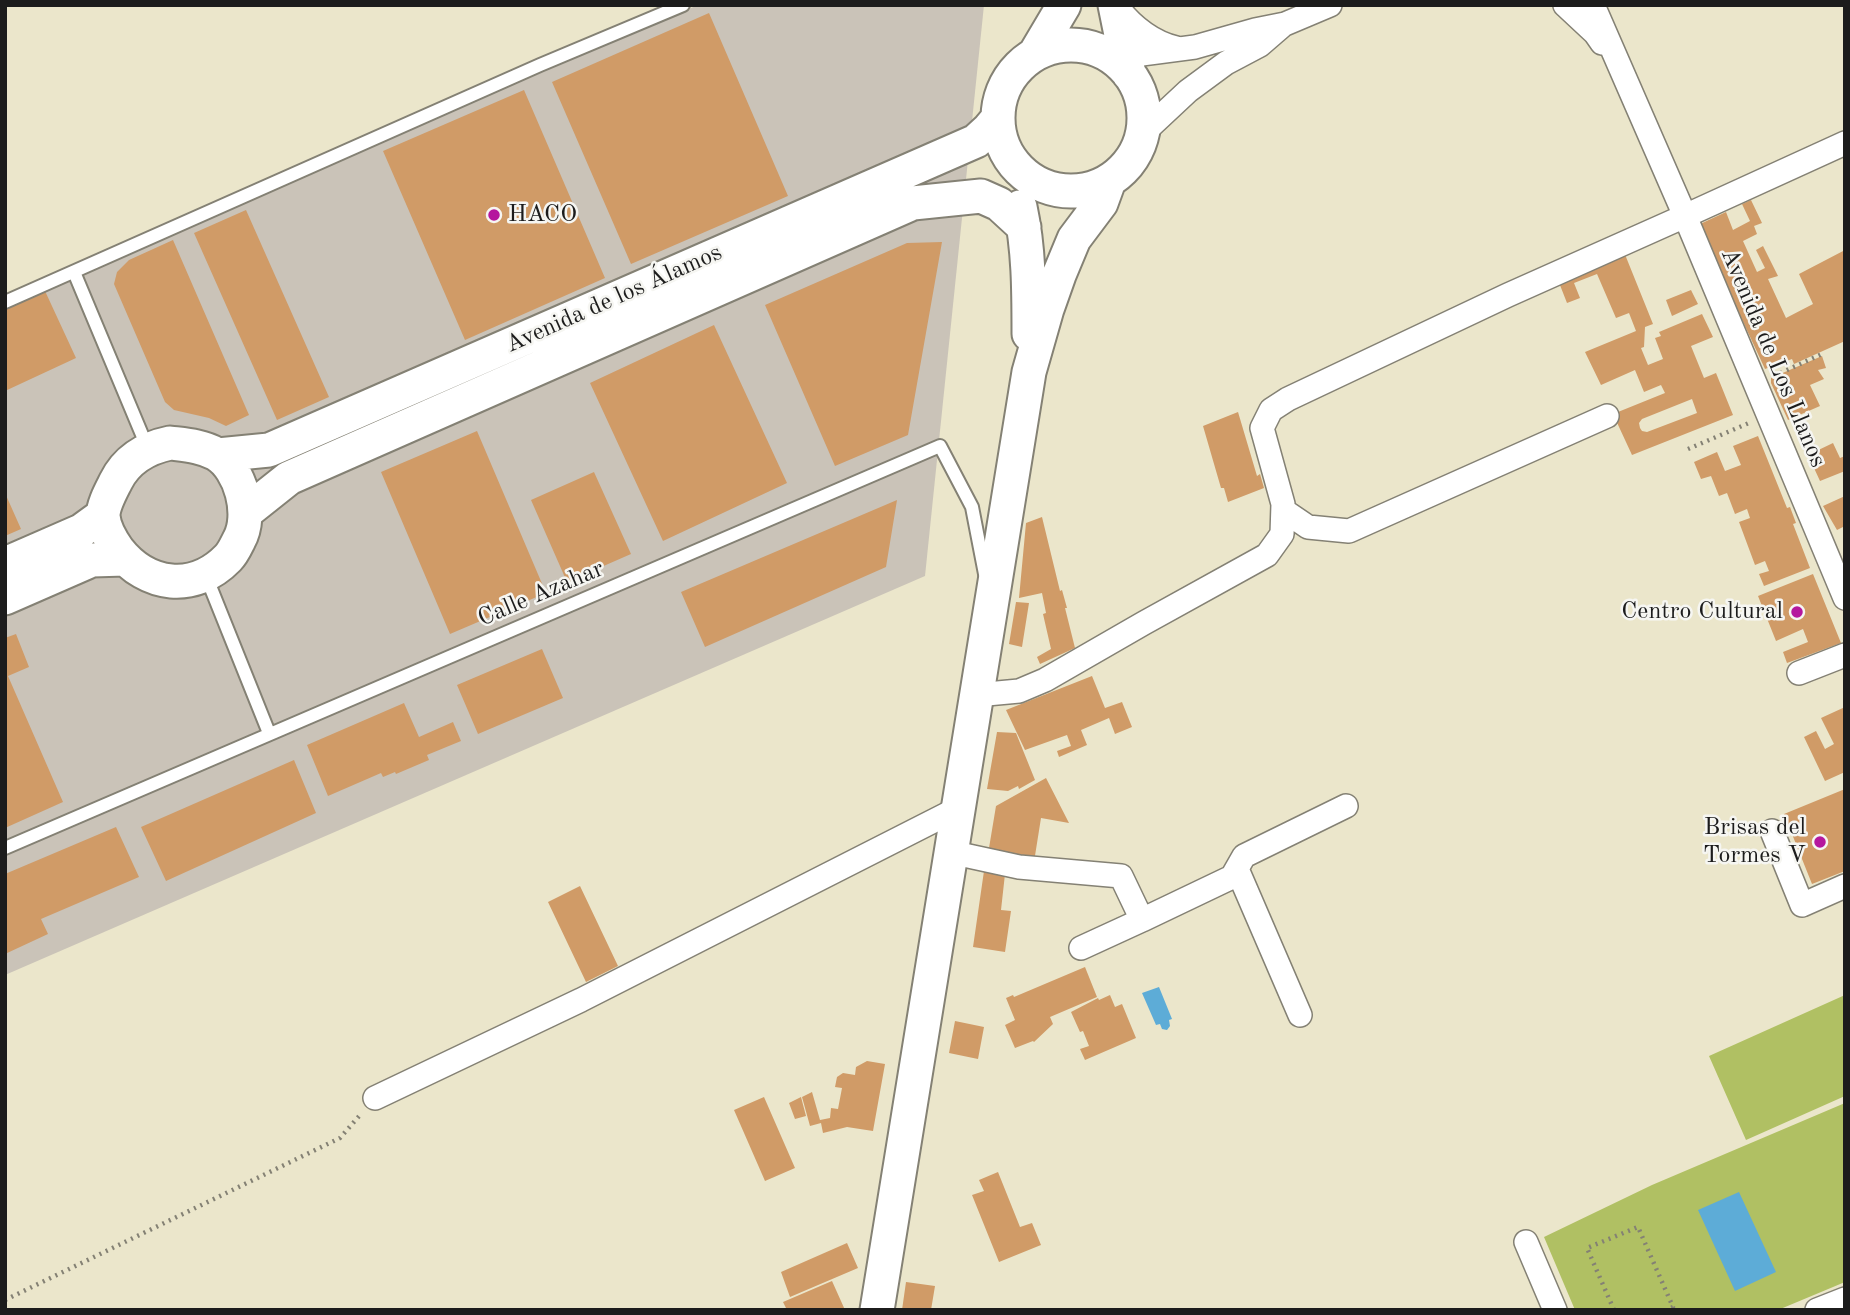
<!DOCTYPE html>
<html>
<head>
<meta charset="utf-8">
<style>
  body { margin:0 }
  #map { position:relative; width:1850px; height:1315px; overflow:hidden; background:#ebe6cb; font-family:"Old Standard TT",serif }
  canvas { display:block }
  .frame { position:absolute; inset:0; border:7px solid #1c1c1c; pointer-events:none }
</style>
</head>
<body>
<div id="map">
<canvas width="1850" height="1315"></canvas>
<div class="frame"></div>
</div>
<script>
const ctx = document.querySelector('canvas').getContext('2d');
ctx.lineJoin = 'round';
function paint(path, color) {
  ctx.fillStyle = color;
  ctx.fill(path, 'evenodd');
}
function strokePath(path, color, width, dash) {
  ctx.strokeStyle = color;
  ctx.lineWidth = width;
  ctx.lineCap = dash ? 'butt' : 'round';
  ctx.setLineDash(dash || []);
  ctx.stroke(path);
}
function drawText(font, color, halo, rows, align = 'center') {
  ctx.font = font + ' "Old Standard TT",serif';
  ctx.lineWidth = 5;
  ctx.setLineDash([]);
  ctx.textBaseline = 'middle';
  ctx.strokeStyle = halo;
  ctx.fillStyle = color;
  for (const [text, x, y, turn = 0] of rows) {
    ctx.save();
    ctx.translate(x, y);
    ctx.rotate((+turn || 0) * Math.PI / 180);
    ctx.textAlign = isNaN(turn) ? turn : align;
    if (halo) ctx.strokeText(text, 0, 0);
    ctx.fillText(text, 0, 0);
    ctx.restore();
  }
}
const industrial = new Path2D(`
  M698 5H984L925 576 5 975V303Z`);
const green = new Path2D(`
  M1845 995V1096L1746 1140 1709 1056Z
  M1845 1103V1282L1778 1310H1575L1544 1237 1652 1185Z`);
const water = new Path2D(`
  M1159 987 1172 1019 1169 1020 1170 1026 1167 1030 1162 1029 1160 1024 1156 1025 1142 993Z
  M1739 1192 1776 1272 1735 1291 1698 1210Z`);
const building = new Path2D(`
  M709 13 788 196 631 264 552 82Z
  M524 90 605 278 465 340 383 151Z
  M1751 200 1762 223 1754 226 1757 234 1743 241 1757 272 1765 268 1756 250 1763 246 1778 276 1768 279 1786 318 1813 304 1799 274 1845 250V341L1794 364 1792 359 1765 369 1698 225 1726 212 1733 230 1750 221 1742 204Z
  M246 210 329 397 277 420 194 233Z
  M173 240 249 415 226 426 209 418 174 410 165 402 114 284 117 272 129 260Z
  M942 242 908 435 835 466 765 305 907 243Z
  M1624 252 1653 324 1645 327 1644 347 1641 348 1648 365 1663 359 1655 338 1661 336 1659 332 1702 314 1713 337 1691 346 1704 378 1716 373 1733 415 1632 455 1613 414 1665 393 1661 385 1644 392 1635 370 1601 385 1585 352 1636 331 1629 313 1616 318 1597 274 1574 283 1580 298 1567 303 1558 280ZM1692 399 1697 413 1647 432 1642 431 1640 428 1639 423 1642 419Z
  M1691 290 1698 304 1672 316 1666 300Z
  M45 291 76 358 5 391V309Z
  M714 325 787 483 663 541 590 383Z
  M1822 356 1826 368 1818 370 1824 379 1810 385 1820 406 1788 420 1771 383V378Z
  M1238 412 1257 476 1260 474 1264 488 1228 502 1224 488H1221L1203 426Z
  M477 431 546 593 450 634 381 472Z
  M1758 436 1787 508 1790 507 1796 523 1793 524 1810 568 1764 586 1759 574 1769 571 1765 561 1755 565 1739 522 1750 518 1747 509 1735 514 1727 493 1719 496 1711 476 1701 479 1694 462 1717 452 1725 471 1741 465 1733 446Z
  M1833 443 1840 458 1845 456V471L1820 481 1808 455Z
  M594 472 631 554 567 582 531 500Z
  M5 493 21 529 5 536Z
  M1845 496V526L1837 530 1823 506Z
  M897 500 886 567 705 647 681 592Z
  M1042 517 1060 591 1062 590 1067 608H1065L1075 648 1040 664 1037 657 1051 649 1043 614 1046 613 1042 593 1019 598 1026 523Z
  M1813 574 1841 643 1787 663 1783 652 1808 642 1803 629 1776 641 1758 596Z
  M1016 602 1029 603 1022 647 1009 644Z
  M16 634 29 667 8 676 63 802 5 828V638Z
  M542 649 563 698 478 734 457 685Z
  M1092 676 1105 708 1122 702 1132 727 1115 734 1109 718 1081 730 1087 745 1059 757 1057 751 1071 746 1067 735 1025 750 1006 710Z
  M404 703 419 737 453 722 461 741 427 755 429 760 396 774 395 772 383 777 381 773 328 796 307 745Z
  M1845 707V772L1825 781 1804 737 1816 731 1825 749 1834 744 1821 718Z
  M997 732 1016 733 1035 780 1019 789 1018 786 1008 791 987 789Z
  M294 760 316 813 166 881 141 827Z
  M1046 778 1069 823 1041 818 1034 862 988 854 996 806Z
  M1845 789V871L1812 884 1784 814Z
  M116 827 139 877 41 919 48 934 5 954V874Z
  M984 871 1005 874 1001 910 1011 911 1005 952 973 947Z
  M580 886 618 966 586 982 548 902Z
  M1085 967 1097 997 1050 1017 1053 1024 1034 1042 1033 1041 1015 1048 1005 1025 1015 1020 1006 998 1013 995 1014 997Z
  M1110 995 1115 1007 1122 1004 1136 1038 1085 1060 1080 1049 1089 1046 1083 1031 1080 1032 1071 1012 1098 998 1099 1000Z
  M955 1021 984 1027 978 1059 949 1053Z
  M867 1061 885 1064 873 1131 847 1127 823 1133 821 1123 810 1126 802 1097 812 1092 820 1120 830 1118 831 1108 838 1109 842 1088 835 1087 837 1077 843 1073 855 1075 856 1067Z
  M764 1097 795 1168 765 1181 734 1110Z
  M801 1097 806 1116 795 1119 789 1103Z
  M998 1172 1020 1227 1032 1223 1041 1245 999 1262 972 1195 984 1191 979 1180Z
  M847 1243 858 1268 790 1297 781 1272Z
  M832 1281 845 1310H787L783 1302Z
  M906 1282 935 1286 931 1310H902Z`);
const path = new Path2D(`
  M1774 376 1824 353
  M1688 449 1749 423
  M5 1300 340 1138 360 1115
  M1614 1310 1587 1248 1638 1227 1673 1307 1667 1310`);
const lane = new Path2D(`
  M74 272 148 449
  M5 302 540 65 683 5
  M206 576 269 733
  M5 848 940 446 972 507 985 574`);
const street = new Path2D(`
  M1565 5 1595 33 1602 43
  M1593 5 1685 216 1845 598
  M1117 7C1133 27 1151 42 1176 48
  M1107 55H1134L1195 47 1255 30 1285 24 1330 5
  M1142 134 1188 91 1226 63 1260 45 1282 26
  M1283 510 1308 527 1349 531 1607 416
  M1799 673 1845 655
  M976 695 1019 691 1045 680 1144 623 1267 555 1282 534 1283 504 1262 428 1271 410 1288 399 1508 295 1685 216 1845 143
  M1772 831 1802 905 1845 886
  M950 852 1019 867 1121 876 1142 920 1232 877 1244 856 1346 806
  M1237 869 1300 1015
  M1081 948 1142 920
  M375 1098 581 1000 957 809
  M1526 1242 1555 1310
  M1817 1310 1845 1299`);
const secondary = new Path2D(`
  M1115 5 1129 74
  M998 118a73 73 0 1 1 146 0a73 73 0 1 1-146 0Z
  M1035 54 1064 5
  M1020 207C1029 249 1029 291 1029 334
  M170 443C186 445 202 446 216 454 241 469 253 515 239 540 236 546 233 553 228 558 194 593 147 587 118 550 111 540 104 529 103 516 103 505 111 491 116 481 127 459 146 448 170 443Z
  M218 455 269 450 976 141 988 130 998 118
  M245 513 289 478 913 203 981 196 999 204 1024 227
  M5 564 81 531 103 515
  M5 598 92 560 125 559
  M877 1310 1029 372 1047 309 1059 275 1074 239 1101 203 1109 181`);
const markers = [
  [494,215,7,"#b5179e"],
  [1797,612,7,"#b5179e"],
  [1820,842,7,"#b5179e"]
];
const poiNames = [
  ["HACO",508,215,"left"],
  ["Centro Cultural",1783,612],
  ["Brisas del",1806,828],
  ["Tormes V",1806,856]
];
const streetNames = [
  ["Avenida de los Álamos",614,299,-24],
  ["Avenida de Los Llanos",1773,358,67],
  ["Calle Azahar",541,594,-23]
];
paint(industrial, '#cac3b8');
paint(green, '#b0c063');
paint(water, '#5dacd7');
paint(building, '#d09b67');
strokePath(lane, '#848174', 16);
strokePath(street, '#848174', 26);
strokePath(secondary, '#848174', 37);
strokePath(path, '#848174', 4.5, [2, 5]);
strokePath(lane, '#fff', 12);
strokePath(street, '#fff', 23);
strokePath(secondary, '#fff', 33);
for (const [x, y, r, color] of markers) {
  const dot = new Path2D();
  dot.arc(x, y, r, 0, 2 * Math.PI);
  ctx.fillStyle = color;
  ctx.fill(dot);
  strokePath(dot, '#f6f6f2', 2.5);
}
drawText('24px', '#1c1c1c', '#f6f6f2', poiNames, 'right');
drawText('24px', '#1c1c1c', '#f6f6f2', streetNames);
</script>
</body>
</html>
